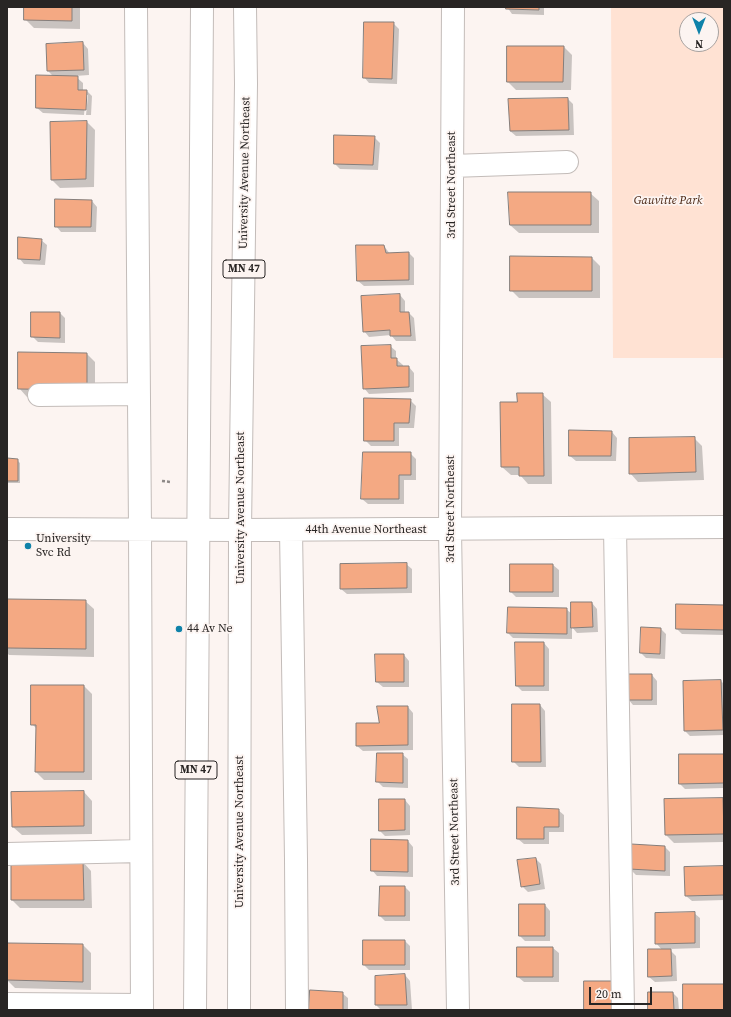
<!DOCTYPE html>
<html>
<head>
<meta charset="utf-8">
<style>
  body { margin:0 }
  #map { position:relative; width:731px; height:1017px; overflow:hidden; background:#fcf4f1; font-family:"Source Serif 4",serif }
  canvas { display:block }
  .frame { position:absolute; inset:0; border:8px solid #282524; pointer-events:none }
  .north { position:absolute; left:679px; top:12px; width:40px; height:40px; box-sizing:border-box; background:#fcf4f1; border:1px solid #a7a19f; border-radius:50%; rotate:180deg; font-size:11px; font-weight:700; line-height:16px; text-align:center; color:#282524 }
  .north::after { content:''; display:block; margin:auto; width:14px; height:18px; background:#0f82a9; clip-path:polygon(50% 0,100% 100%,50% 72%,0 100%) }
  .scale { position:absolute; left:589px; top:987px; width:63px; height:18px; box-sizing:border-box; border:2px solid #282524; border-top:0; padding-left:5px; font-size:12px; line-height:14px; white-space:nowrap; color:#282524; -webkit-text-stroke:3px #fcf4f1; paint-order:stroke }
</style>
</head>
<body>
<div id="map">
<canvas width="731" height="1017"></canvas>
<div class="frame"></div>
<div class="north">N</div>
<div class="scale">20 m</div>
</div>
<script>
const ctx = document.querySelector('canvas').getContext('2d');
ctx.lineJoin = 'round';
function paint(path, color) {
  ctx.fillStyle = color;
  ctx.fill(path, 'evenodd');
}
function strokePath(path, color, width, dash) {
  ctx.strokeStyle = color;
  ctx.lineWidth = width;
  ctx.lineCap = dash ? 'butt' : 'round';
  ctx.setLineDash(dash || []);
  ctx.stroke(path);
}
function drawText(font, color, halo, rows, align = 'center') {
  ctx.font = font + ' "Source Serif 4",serif';
  ctx.lineWidth = 3.5;
  ctx.setLineDash([]);
  ctx.textBaseline = 'middle';
  ctx.strokeStyle = halo;
  ctx.fillStyle = color;
  for (const [text, x, y, turn = 0] of rows) {
    ctx.save();
    ctx.translate(x, y);
    ctx.rotate((+turn || 0) * Math.PI / 180);
    ctx.textAlign = isNaN(turn) ? turn : align;
    if (halo) ctx.strokeText(text, 0, 0);
    ctx.fillText(text, 0, 0);
    ctx.restore();
  }
}
const green = new Path2D(`
  M611 7H724V358H613ZM687 20H711V44H687Z`);
const shadow = new Path2D(`
  M25 7H80V29L34 28 25 19Z
  M507 7H544V15L512 14Z
  M393 23 399 29 397 84 369 83 364 77Z
  M83 43 88 49 89 75 75 76 83 83V91H87L92 96 91 115H86L88 95H86L84 115 43 113 37 108 54 77 48 71Z
  M564 47 572 55 571 90H516L508 82Z
  M568 99 573 104 574 135 516 136 510 131Z
  M87 122 95 130 94 187 60 188 52 180Z
  M335 136 374 137 380 143 378 170 340 169 335 164Z
  M590 193 599 201V233H519L510 225Z
  M92 201 97 207 96 232H61L56 226Z
  M41 240 47 245 45 265 24 264 19 258Z
  M384 246 390 254 409 253 414 258V285L364 286 358 281Z
  M592 258 600 266V298H519L511 290Z
  M400 295 405 301V313H409L414 318 416 341H396L391 335 369 337 364 331Z
  M60 313 65 318V343L38 342 32 336Z
  M390 346 396 351V359L403 365V367H409L414 373V392L369 394 364 388Z
  M87 354 95 362V398L27 397 19 388Z
  M542 394 551 402 552 484H528L520 475H511L502 467 518 403Z
  M410 400 416 406 414 428H399V446H371L365 440Z
  M612 432 617 438 616 461H576L570 456Z
  M694 438 702 446 704 480 638 482 630 473Z
  M410 453 416 459V480H404V504H368L362 499Z
  M7 459 17 460 20 463V483H7Z
  M406 564 412 569V593L347 594 341 589Z
  M511 565H553L559 570V597H516L511 592Z
  M7 600 85 601 94 609V657L9 655 7 653Z
  M592 603 597 609 598 632 577 633 572 627V639L513 638 508 633 566 609 572 614Z
  M724 606V635L682 634 677 629Z
  M661 629 666 634 665 659 646 658 641 653Z
  M544 643 549 649V691H522L517 686Z
  M404 655 409 661V687H383L377 682Z
  M652 675 657 681V705H633L628 699Z
  M721 681 724 684V735L690 736 685 731 684 682Z
  M84 686 92 694V780H44L36 772 37 729 32 724Z
  M540 705 545 711 546 767H519L513 761Z
  M408 707 413 713V750L363 751 357 746 380 724Z
  M402 754 408 759V788L383 787 377 781Z
  M724 755V788L685 789 680 784Z
  M84 792 92 801V834L22 835 13 827Z
  M722 799 724 800V842L674 843 666 835Z
  M380 800H405L410 806V835L385 836 380 831Z
  M558 810 564 815V832H549V844H524L518 839Z
  M408 841 413 847V877L377 876 372 870Z
  M665 847 670 852V876L636 875 630 869Z
  M536 859 541 864 545 889 528 892 522 886Z
  M83 862 91 871 92 908H20L12 900Z
  M724 867V900L692 901 686 896Z
  M381 887H405L410 892V921H385L380 916Z
  M545 905 550 911V941H525L520 936Z
  M694 913 700 918V948L669 949 676 956 677 981 655 982 649 977 662 950 656 943Z
  M364 941H405L410 946V970H369L364 965Z
  M83 945 91 953V990L15 988 7 980V972Z
  M518 948H553L559 953V982H524L518 977Z
  M405 975 410 981 412 1010H381L376 1005Z
  M342 993 348 998V1010H310Z
  M673 993 678 998 679 1010H649Z`);
const building = new Path2D(`
  M24 7H72V21L24 20Z
  M506 7H539V10L506 9Z
  M364 22H394L392 79 363 78Z
  M83 42 84 70 47 71 46 44Z
  M507 46H564L563 82H507Z
  M36 75 78 76V90H87L86 110 36 108Z
  M568 98 569 130 510 131 508 99Z
  M87 121 86 179 51 180 50 122Z
  M334 135 375 136 373 165 334 164Z
  M508 192H591V225H510Z
  M55 199 92 200 91 227H55Z
  M18 237 42 239 40 260 18 259Z
  M356 245H384L386 253 409 252V280L357 281Z
  M510 256 592 257V291H510Z
  M400 294V312H409L411 336H390V330L363 332 361 296Z
  M31 312H60V338L31 337Z
  M391 345V358H397V366H409V387L363 389 361 346Z
  M18 352 87 353V390L18 389Z
  M517 393H543L544 476H519V467H501L500 402H517Z
  M364 398 411 399 409 423H394V441H364Z
  M569 430 612 431 611 456H569Z
  M695 437 696 472 629 474V438Z
  M363 452H411V475H399V499H361Z
  M7 458 18 459V481H7Z
  M407 563V588L340 589V564Z
  M510 564H553V592H510Z
  M7 599 86 600V649L7 648Z
  M571 602H592L593 627 571 628Z
  M676 604 724 605V630L676 629Z
  M508 607 567 608V634L507 633Z
  M641 627 661 628 660 654 640 653Z
  M515 642H544V686H516Z
  M375 654H404V682H376Z
  M627 674H652V700H627Z
  M721 680 723 730 684 731 683 681Z
  M31 685H84V772H35L36 725H31Z
  M512 704H540L541 762H512Z
  M377 706H408V745L356 746V723H379Z
  M377 753H403V783L376 782Z
  M679 754H724V783L679 784Z
  M84 791V826L12 827 11 792Z
  M723 798 724 834 665 835 664 799Z
  M379 799H405V830L379 831Z
  M517 807 559 809V827H544V839H517Z
  M371 839 408 840V872L371 871Z
  M631 844 665 846V871L629 869Z
  M536 858 540 884 521 887 517 860Z
  M83 861 84 900H11V863Z
  M724 866V895L685 896 684 867Z
  M380 886H405V916H379Z
  M519 904H545V936H519Z
  M695 912V943L655 944V913Z
  M363 940H405V965H363Z
  M7 943 83 944V982L7 980Z
  M517 947H553V977H517Z
  M648 949H671L672 976 648 977Z
  M405 974 407 1005H375V976Z
  M584 981H613L615 1010H584Z
  M683 984H724V1010H683Z
  M310 990 343 992V1010H309Z
  M648 992H673L674 1010H648Z`);
const path = new Path2D(`
  M162 481 171 482`);
const minor = new Path2D(`
  M136 7 140 530 142 1010
  M453 7 450 530 458 1010
  M452 166 567 162
  M39 395 139 394
  M615 528 623 1010
  M7 529 240 530 724 527
  M291 530 296 859 297 1010
  M7 854 141 851
  M7 1004 142 1005`);
const major = new Path2D(`
  M195 1010 202 7
  M239 1010 240 530 246 84 245 7`);
const markers = [
  [28,546,4,"#0f82a9"],
  [179,629,4,"#0f82a9"]
];
const shields = [
  [244,269,42],
  [196,770,42]
];
const shieldNames = [
  ["MN 47",244,269],
  ["MN 47",196,770]
];
const streetNames = [
  ["University Avenue Northeast",245,173,-89],
  ["3rd Street Northeast",452,185,-90],
  ["University Avenue Northeast",241,508,-90],
  ["3rd Street Northeast",451,509,-90],
  ["44th Avenue Northeast",366,530],
  ["University Avenue Northeast",240,832,-90],
  ["3rd Street Northeast",455,832,-91]
];
const parkNames = [
  ["Gauvitte Park",668,201]
];
const poiNames = [
  ["University",36,539],
  ["Svc Rd",36,553],
  ["44 Av Ne",187,629]
];
paint(green, '#ffe2d3');
paint(shadow, '#0003');
paint(building, '#f4a983');
strokePath(building, '#857e7b', 1);
strokePath(minor, '#c3bcb9', 24);
strokePath(major, '#c3bcb9', 24);
strokePath(path, '#8e8987', 2.5, [3, 2]);
strokePath(minor, '#fff', 22);
strokePath(major, '#fff', 22);
for (const [x, y, r, color] of markers) {
  const dot = new Path2D();
  dot.arc(x, y, r, 0, 2 * Math.PI);
  ctx.fillStyle = color;
  ctx.fill(dot);
  strokePath(dot, '#fcf4f1', 1.5);
}
for (const [x, y, w] of shields) {
  const box = new Path2D();
  box.roundRect(x - w / 2, y - 9, w, 18, 3);
  ctx.fillStyle = '#fcf4f1';
  ctx.fill(box);
  strokePath(box, '#282524', 1);
}
drawText('bold 11px', '#282524', null, shieldNames);
drawText('12px', '#282524', '#fcf4f1', streetNames);
drawText('italic 12px', '#4b2713', '#fcf4f1', parkNames);
drawText('12px', '#282524', '#fcf4f1', poiNames, 'left');
</script>
</body>
</html>
